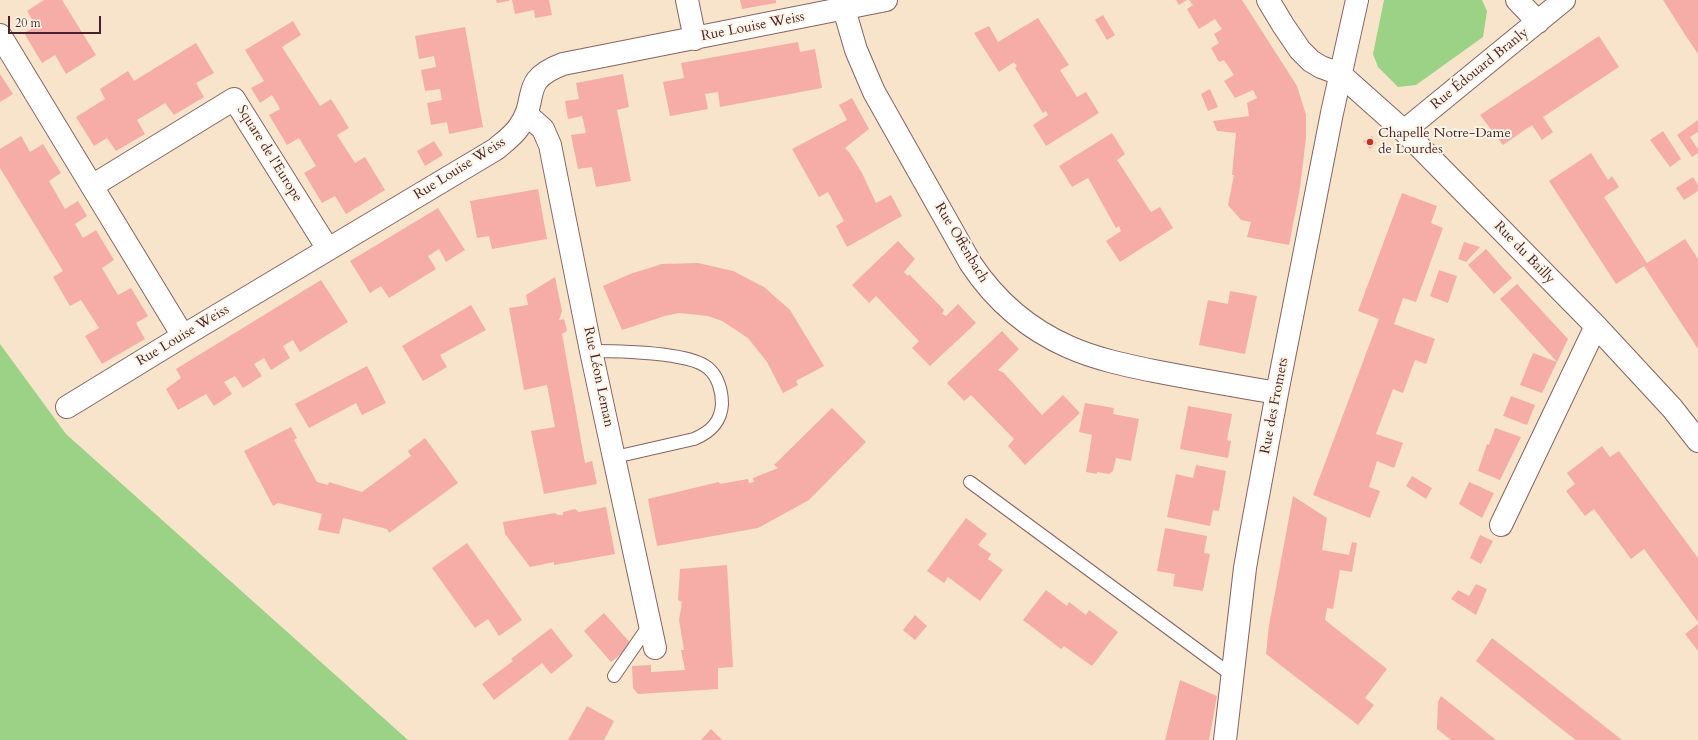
<!DOCTYPE html>
<html>
<head>
<meta charset="utf-8">
<style>
  body { margin:0 }
  #map { position:relative; width:1698px; height:740px; overflow:hidden; background:#f7e4cb; font-family:Cardo,serif }
  canvas { display:block }
  .scale { position:absolute; left:8px; top:16px; width:93px; height:18px; box-sizing:border-box; border:2px solid #4a1f2b; border-top:0; padding-left:5px; font-size:12px; line-height:14px; white-space:nowrap; color:#4a1f2b; -webkit-text-stroke:3px #fcf5e5; paint-order:stroke }
</style>
</head>
<body>
<div id="map">
<canvas width="1698" height="740"></canvas>
<div class="scale">20 m</div>
</div>
<script>
const ctx = document.querySelector('canvas').getContext('2d');
ctx.lineJoin = 'round';
function paint(path, color) {
  ctx.fillStyle = color;
  ctx.fill(path, 'evenodd');
}
function strokePath(path, color, width, dash) {
  ctx.strokeStyle = color;
  ctx.lineWidth = width;
  ctx.lineCap = dash ? 'butt' : 'round';
  ctx.setLineDash(dash || []);
  ctx.stroke(path);
}
function drawText(font, color, halo, rows, align = 'center') {
  ctx.font = font + ' Cardo,serif';
  ctx.lineWidth = 4;
  ctx.setLineDash([]);
  ctx.textBaseline = 'middle';
  ctx.strokeStyle = halo;
  ctx.fillStyle = color;
  for (const [text, x, y, turn = 0] of rows) {
    ctx.save();
    ctx.translate(x, y);
    ctx.rotate((+turn || 0) * Math.PI / 180);
    ctx.textAlign = isNaN(turn) ? turn : align;
    if (halo) ctx.strokeText(text, 0, 0);
    ctx.fillText(text, 0, 0);
    ctx.restore();
  }
}
const green = new Path2D(`
  M1384 0H1482L1487 11 1483 37 1416 85 1398 87 1378 67 1373 54Z
  M0 344 66 434 408 740H0Z`);
const building = new Path2D(`
  M44 0H62L96 55 66 74 55 55 42 63 24 33 36 26 27 11Z
  M496 0H509V1L497 3Z
  M512 0H549L552 15 535 18 534 10 515 14Z
  M740 0H776V3L742 9Z
  M1176 0H1187L1179 5Z
  M1189 0H1242L1297 86 1306 115V138L1300 188 1289 245 1247 237 1251 222 1241 220 1228 205 1234 175H1232L1236 133 1217 131 1213 121 1249 116 1247 103 1257 98 1253 90 1235 98 1224 81 1234 75 1224 60 1219 62 1211 48 1219 43 1214 34 1222 29 1215 19 1199 29 1187 9 1193 5Z
  M1663 0H1698V54L1684 33Z
  M1103 15 1115 35 1107 40 1095 20Z
  M1038 18 1069 65 1060 70 1077 97 1086 92 1099 113 1046 146 1033 125 1048 115 1046 111 1043 113 1015 68 1017 66 1014 62 999 72 974 33 989 26 998 42Z
  M293 21 301 35 282 47 320 106 331 99 349 128 337 135 355 163 365 157 385 190 346 214 335 196 322 203 304 173 316 166 299 138 287 145 269 115 280 109 272 95 260 103 251 88 264 81 245 50Z
  M465 27 483 127 449 134 447 122 431 125 427 103 442 100 440 89 425 91 421 70 436 67 434 56 419 59 415 36Z
  M1599 36 1619 67 1543 117 1553 132 1542 140 1532 125 1503 145 1480 115Z
  M798 42 800 52 815 49 822 88 720 107 718 92 705 94 708 109 670 116 663 82 684 78 681 63Z
  M196 43 214 73 196 83 204 97 174 115 165 103 152 111 137 120 145 134 116 151 107 138 94 146 76 117 105 99 100 89 128 71 134 81Z
  M0 74 13 94 0 102Z
  M623 74 629 107 617 110 631 181 596 187 592 167 578 169 571 135 586 133 582 116 568 119 565 101 579 99 576 83Z
  M1210 89 1218 107 1208 111 1201 94Z
  M852 98 869 129 845 148 849 152 862 173 876 203 891 195 902 216 847 247 836 226 844 221 828 192 819 197 792 149 847 120 839 105Z
  M1698 120V132L1690 137 1698 149V153L1692 157 1677 135Z
  M1663 131 1681 159 1670 167 1650 140Z
  M1112 133 1125 154 1117 160 1151 212 1160 207 1173 228 1120 262 1106 241 1121 231 1119 226 1116 228 1088 178 1072 187 1059 166Z
  M21 136 30 152 43 144 61 173 49 181 65 209 78 201 87 216 75 224 83 238 96 230 114 260 102 268 118 295 131 288 148 316 136 323 145 339 102 364 85 336 99 328 81 300 70 306 53 277 63 271 0 168V149Z
  M1372 136 1376 143 1370 149 1363 141Z
  M434 141 443 155 425 166 417 151Z
  M1591 153 1608 180 1612 176 1619 187 1604 197 1647 263 1685 239 1698 259V349L1644 266 1616 284 1549 181Z
  M1693 177 1698 185V191L1684 200 1676 188Z
  M538 189 547 239 492 249 489 236 477 238 470 201Z
  M1402 193 1437 206 1431 223 1443 228 1416 302 1403 298 1394 324 1435 339 1426 364 1415 360 1403 393 1393 389 1376 434 1403 443 1394 468 1377 461 1369 487 1380 491 1370 518 1313 495 1379 319 1358 311Z
  M438 208 465 250 446 262 439 249 428 256 436 269 389 298 381 286 370 293 350 261Z
  M898 241 915 259 904 272 908 276 909 274 944 310 942 314 946 316 958 304 976 323 930 366 912 348 919 341 876 296 869 303 852 285Z
  M1464 242 1480 247 1466 262 1458 259Z
  M1486 249 1512 278 1494 294 1468 265Z
  M698 263 733 271 764 287 790 310 824 366 796 381 798 385 783 393 767 362 748 338 722 321 708 316 679 313 665 316 622 330 603 286 630 274 662 264Z
  M1439 270 1457 276 1448 303 1430 296Z
  M555 277 562 311 559 320 564 319 567 331 562 334 585 463 592 461 597 484 544 494 531 431 555 427 547 385 524 390 509 308 528 305 526 295Z
  M321 280 348 322 300 352 293 340 283 346 290 358 271 370 264 358 254 364 262 376 243 388 235 376 224 382 232 394 214 406 206 394 178 410 166 389 181 378 176 369Z
  M1517 284 1568 339 1557 362 1500 299Z
  M1230 291 1257 296 1245 354 1199 345 1208 300 1228 304Z
  M471 305 486 330 440 355 447 367 423 381 402 346Z
  M1002 331 1019 349 998 370 1004 373 1042 415 1063 395 1080 413 1025 465 1008 446 1014 439 971 395 964 401 947 383Z
  M1533 353 1557 362 1542 393 1520 385Z
  M367 366 386 403 362 415 356 403 309 428 295 404Z
  M1511 396 1535 405 1527 425 1503 416Z
  M1085 403 1114 408 1113 414 1139 419 1131 461 1116 458 1113 471 1109 474 1097 472V474L1086 472 1092 435 1079 432Z
  M1188 406 1232 414 1227 440 1231 441 1228 458 1180 449Z
  M832 408 866 442 809 500 758 528 657 546 648 499 719 482 720 484 748 479 749 483 754 482 753 478 778 468 774 465Z
  M291 427 297 438 294 440 317 482 328 485 329 482 362 492 411 456 408 451 425 438 458 483 389 533 387 529 343 518 339 534 318 530 322 514 278 503 273 506 244 451Z
  M1495 428 1521 437 1500 480 1478 471 1487 444 1489 445Z
  M1602 446 1610 457 1619 451 1698 558V622L1644 549 1631 559 1594 509 1585 516 1566 491 1575 484 1567 473Z
  M1196 465 1226 471 1219 511 1213 510 1210 526 1167 517 1176 474 1193 478Z
  M1412 476 1432 488 1426 499 1406 486Z
  M1469 482 1494 493 1482 518 1459 504Z
  M1293 496 1327 518 1322 550 1349 555 1352 542 1357 543 1352 572 1340 570 1333 609 1327 608 1325 620 1387 669 1365 698 1374 705 1358 725 1266 654 1269 625Z
  M606 507 615 554 554 565V562L530 567 505 534 503 522 555 513 558 515H563V512L575 509 579 512Z
  M966 518 987 534 978 545 991 554 988 559 1003 570 980 601 948 577 944 583 927 571Z
  M1165 528 1207 536 1204 553 1210 554 1203 591 1173 586 1175 574 1157 571Z
  M1480 535 1493 541 1481 564 1470 558Z
  M467 543 522 620 499 636 488 619 475 628 432 568Z
  M727 565 733 667 718 668V689L638 694 633 688 632 666 651 665V672L685 670 681 650H684L679 620 682 602 678 600 680 569Z
  M1476 584 1487 589 1476 615 1451 599 1458 590 1469 596Z
  M1046 590 1067 606 1069 602 1086 615 1089 610 1118 632 1092 666 1064 646 1061 649 1023 620Z
  M604 613 632 645 611 662 584 631Z
  M915 615 927 626 915 640 903 630Z
  M1698 624V651L1685 634Z
  M551 628 573 656 551 674 542 663 494 700 482 684 513 661 511 659Z
  M1492 638 1523 662 1622 740H1576L1559 727 1476 661Z
  M1180 680 1217 696 1209 740H1165Z
  M1441 696 1475 723 1496 740H1451L1437 729 1438 702Z
  M587 706 614 721 604 740H568Z
  M711 729 722 740H701Z`);
const service = new Path2D(`
  M591 351C616 351 690 352 708 368 718 376 722 391 722 404 721 422 711 432 694 439L615 457
  M970 482 1233 676
  M614 676 650 624`);
const minor = new Path2D(`
  M687 0 695 39
  M1268 0 1283 25 1300 50 1311 61 1321 67 1340 74 1404 131 1596 326 1672 408 1698 441
  M1517 0 1538 22
  M844 9 856 50 874 92 971 264C995 300 1028 329 1069 347 1096 359 1125 365 1154 371 1195 379 1236 386 1277 393
  M0 35 183 336
  M526 114 543 129 550 145 591 351 655 648
  M1404 131 1564 0
  M92 186 234 99 328 249
  M67 407 183 336 496 149C504 142 513 136 519 127 540 98 518 81 563 64L886 0
  M1501 525 1596 326
  M1225 740 1245 568 1250 539 1277 393 1332 113 1357 0`);
const markers = [
  [1370,142,4,"#c8321e"]
];
const streetNames = [
  ["Rue Louise Weiss",753,27,-11],
  ["Rue Édouard Branly",1480,69,-39],
  ["Square de l'Europe",269,154,58],
  ["Rue Louise Weiss",460,169,-32],
  ["Rue Offenbach",961,243,59],
  ["Rue du Bailly",1524,253,46],
  ["Rue Louise Weiss",183,336,-31],
  ["Rue Léon Leman",598,377,78],
  ["Rue des Fromets",1275,406,-79]
];
const poiNames = [
  ["Chapelle Notre-Dame",1378,134],
  ["de Lourdes",1378,150]
];
paint(green, '#9bd285');
paint(building, '#f6ada8');
strokePath(service, '#876463', 14);
strokePath(minor, '#876463', 24);
strokePath(service, '#fff', 12);
strokePath(minor, '#fff', 22);
for (const [x, y, r, color] of markers) {
  const dot = new Path2D();
  dot.arc(x, y, r, 0, 2 * Math.PI);
  ctx.fillStyle = color;
  ctx.fill(dot);
  strokePath(dot, '#fcf5e5', 1.5);
}
drawText('14px', '#4a1f2b', '#fcf5e5', streetNames);
drawText('14px', '#4a1f2b', '#fcf5e5', poiNames, 'left');
</script>
</body>
</html>
